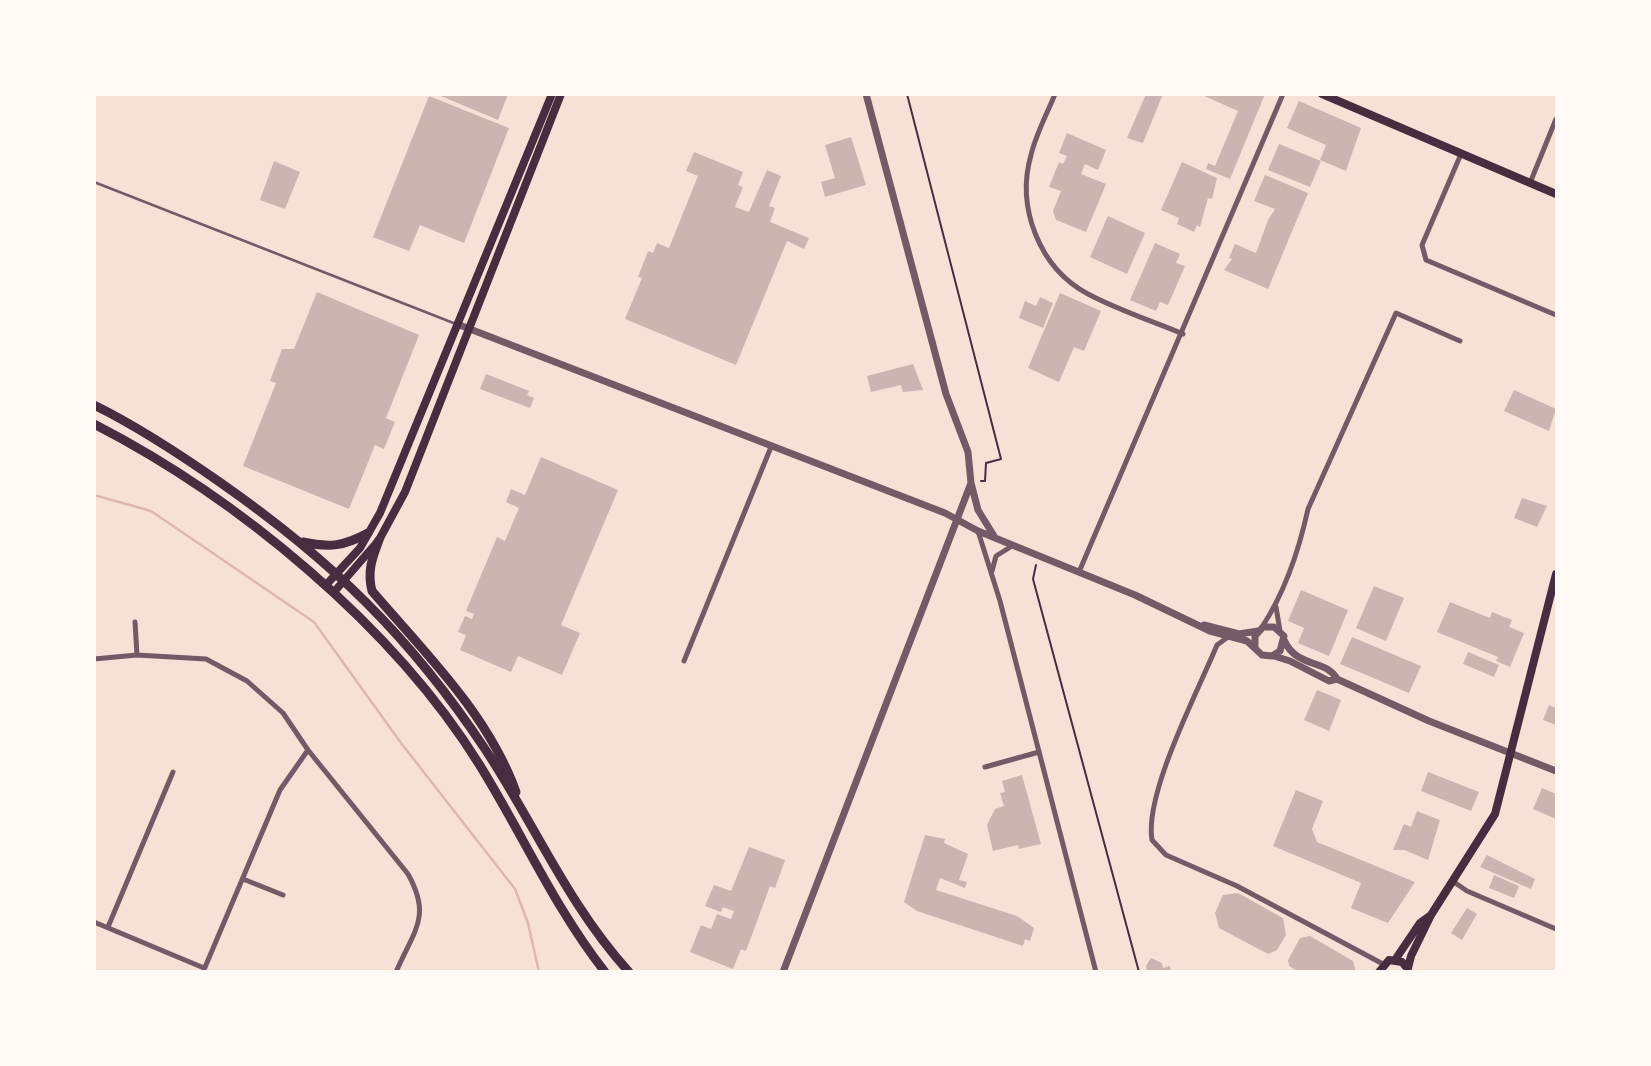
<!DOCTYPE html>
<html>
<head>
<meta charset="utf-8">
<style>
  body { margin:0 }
  #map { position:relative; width:1651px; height:1066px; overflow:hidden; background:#f7e1d7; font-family:Commissioner,sans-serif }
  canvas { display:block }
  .frame { position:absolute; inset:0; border:96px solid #fffaf5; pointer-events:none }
</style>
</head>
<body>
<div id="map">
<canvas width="1651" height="1066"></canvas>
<div class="frame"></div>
</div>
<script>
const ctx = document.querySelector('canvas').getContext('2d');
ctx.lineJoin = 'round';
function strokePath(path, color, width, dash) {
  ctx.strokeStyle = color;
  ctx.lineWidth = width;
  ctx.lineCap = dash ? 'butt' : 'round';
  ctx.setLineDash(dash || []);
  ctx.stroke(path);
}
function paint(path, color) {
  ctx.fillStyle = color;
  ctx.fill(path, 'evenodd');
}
const stream = new Path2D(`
  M94 495 151 511 314 622 401 743 515 889 528 923 539 972`);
const building = new Path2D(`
  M436 94H508L498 120Z
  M1146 94H1163L1143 143 1127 138Z
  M1200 94H1265L1230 179 1206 169 1208 163 1215 166 1238 111Z
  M429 96 509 128 464 243 420 225 409 251 373 237Z
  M1299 101 1361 128 1346 171 1320 160 1326 145 1287 128Z
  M1067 133 1106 150 1098 170 1085 164 1081 174 1106 184 1086 232 1056 220 1053 211 1061 191 1049 187 1059 162 1063 164 1067 156 1059 153Z
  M851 137 866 185 825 197 821 182 835 178 825 145Z
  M1279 144 1321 161 1310 187 1268 170Z
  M694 152 743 172 738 185 743 187 735 207 749 212 767 170 781 176 769 206 775 208 770 222 809 238 804 249 787 241 736 365 625 319 642 278 638 277 648 251 653 253 657 243 669 248 698 176 686 171Z
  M274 161 300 172 285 209 260 200Z
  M1182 162 1217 178 1212 199 1208 198 1200 227 1197 225 1194 232 1177 224 1179 218 1161 210Z
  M1265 175 1308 193 1268 289 1224 270 1232 259 1229 258 1235 244 1256 253 1268 220 1275 209 1254 201Z
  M1108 216 1145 233 1127 274 1090 257Z
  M1155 243 1180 254 1176 263 1185 266 1168 305 1160 302 1156 311 1130 300Z
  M317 292 419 335 386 418 395 422 384 449 375 445 349 509 243 466 276 383 270 381 282 349H294Z
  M1060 293 1101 311 1084 351 1074 347 1059 382 1028 368Z
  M1040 297 1053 303 1043 328 1019 318 1025 301 1036 306Z
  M913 364 923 390 903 392 901 385 871 392 867 376Z
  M486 374 529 391 527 395 534 398 530 408 480 389Z
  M1514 390 1556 409 1549 431 1504 411Z
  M541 457 618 490 561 625 580 633 562 675 518 656 511 672 460 650 466 635 458 632 465 616 472 619 474 614 466 611 497 537 505 541 519 508 506 502 511 489 525 495Z
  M1522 498 1547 506 1537 527 1514 518Z
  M1374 586 1404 598 1386 641 1356 628Z
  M1301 590 1348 610 1329 656 1298 643 1304 628 1288 621Z
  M1450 602 1490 618 1492 612 1512 620 1509 627 1524 633 1510 667 1496 661 1498 657 1437 632Z
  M1352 637 1421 666 1409 693 1340 664Z
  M1468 652 1499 665 1494 677 1463 664Z
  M1317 690 1341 700 1329 731 1304 720Z
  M1549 705 1556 708V725L1543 720Z
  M1428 772 1479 792 1471 811 1421 791Z
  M1022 775 1041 844 1019 849 1018 845 993 851 987 825 995 809 1004 806 1000 793 1005 792 1002 781Z
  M1542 788 1556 794V819L1533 809Z
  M1296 790 1323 801 1312 829 1317 842 1415 882 1388 923 1351 908 1361 883 1273 846Z
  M1417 811 1440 820 1428 860 1404 850H1393L1404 824 1411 827Z
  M925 835 945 839 944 843 968 854 959 880 967 882 965 888 940 878 936 890 1017 916 1034 928 1030 941 1025 939 1023 946 917 911 904 902Z
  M749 847 785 860 775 888 770 886 746 951 741 949 733 969 690 952 701 925 711 929 717 914 731 919 734 911 723 907 721 912 705 906 714 885 731 891Z
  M1487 855 1535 879 1531 889 1480 867Z
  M1494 875 1519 886 1514 898 1489 888Z
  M1238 893 1283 918 1286 935 1277 950 1268 954 1219 928 1215 913 1223 895Z
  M1467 908 1477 914 1462 940 1451 933Z
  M1310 936 1353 961 1356 972H1299L1289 966 1288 960 1300 938Z
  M1151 958 1162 963 1163 968 1170 966 1171 972H1147L1146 966Z`);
const path = new Path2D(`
  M907 94 1001 459 986 463 985 481H981
  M1036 565 1033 579 1139 972`);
const service = new Path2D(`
  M94 182 456 324`);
const minor = new Path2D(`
  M1055 94C1047 114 1036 134 1031 155 1016 207 1039 268 1088 294 1118 310 1152 321 1183 334
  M1461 154 1422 245 1426 260 1556 315
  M1530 183 1556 119
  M978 531 1000 601 1096 972
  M992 571 996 556 1012 546
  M1079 572 1283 94
  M1276 607 1280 631
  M135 622 137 655
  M1262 627C1285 592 1299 550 1308 509L1396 313 1460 341
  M1228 637 1217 645C1198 691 1144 794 1152 840L1166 855 1237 886 1383 964
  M94 659 137 655 206 659 247 681 283 713 308 750 408 874C432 917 414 930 396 972
  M684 661 771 447
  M985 767 1039 752
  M243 879 283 895
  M1454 882 1467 891 1556 929
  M94 922 204 968
  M108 927 173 772
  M203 972 280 790 308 750`);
const tertiary = new Path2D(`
  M457 324 945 513 978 531 1135 595 1210 631 1247 641 1262 655 1272 656 1280 651 1284 636 1274 627H1263L1255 636V647
  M971 483 978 510 994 536
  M1204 625 1239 634 1258 631
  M1284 640C1297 669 1325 658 1337 679
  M1274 656 1290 661 1329 681 1337 679 1429 721 1556 771
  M783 972 971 483 968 452 946 394 866 94`);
const secondary = new Path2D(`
  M1322 94 1556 194
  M326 585 360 548 380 513 552 94
  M334 592 379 540 405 492 561 94
  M1395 960 1420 923 1431 915
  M1379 972 1389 960 1402 962 1407 968
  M1407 972 1411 956 1431 915 1495 814 1556 574`);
const primary = new Path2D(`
  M94 405C139 427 181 455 221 483 331 560 410 636 485 749 534 823 568 905 629 972
  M94 424C238 498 393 626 479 764 522 833 554 907 605 972
  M379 540C372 558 367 572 372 591 425 653 488 714 516 792
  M303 542C330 548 344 546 368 533`);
strokePath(stream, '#dcb8b0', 2.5);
paint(building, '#ccb4b1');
strokePath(path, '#4a2c40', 2);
strokePath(service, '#755966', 2.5);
strokePath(minor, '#755966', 5);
strokePath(tertiary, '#755966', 7);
strokePath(secondary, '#4a2c40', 8);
strokePath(primary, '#4a2c40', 9);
</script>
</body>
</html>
